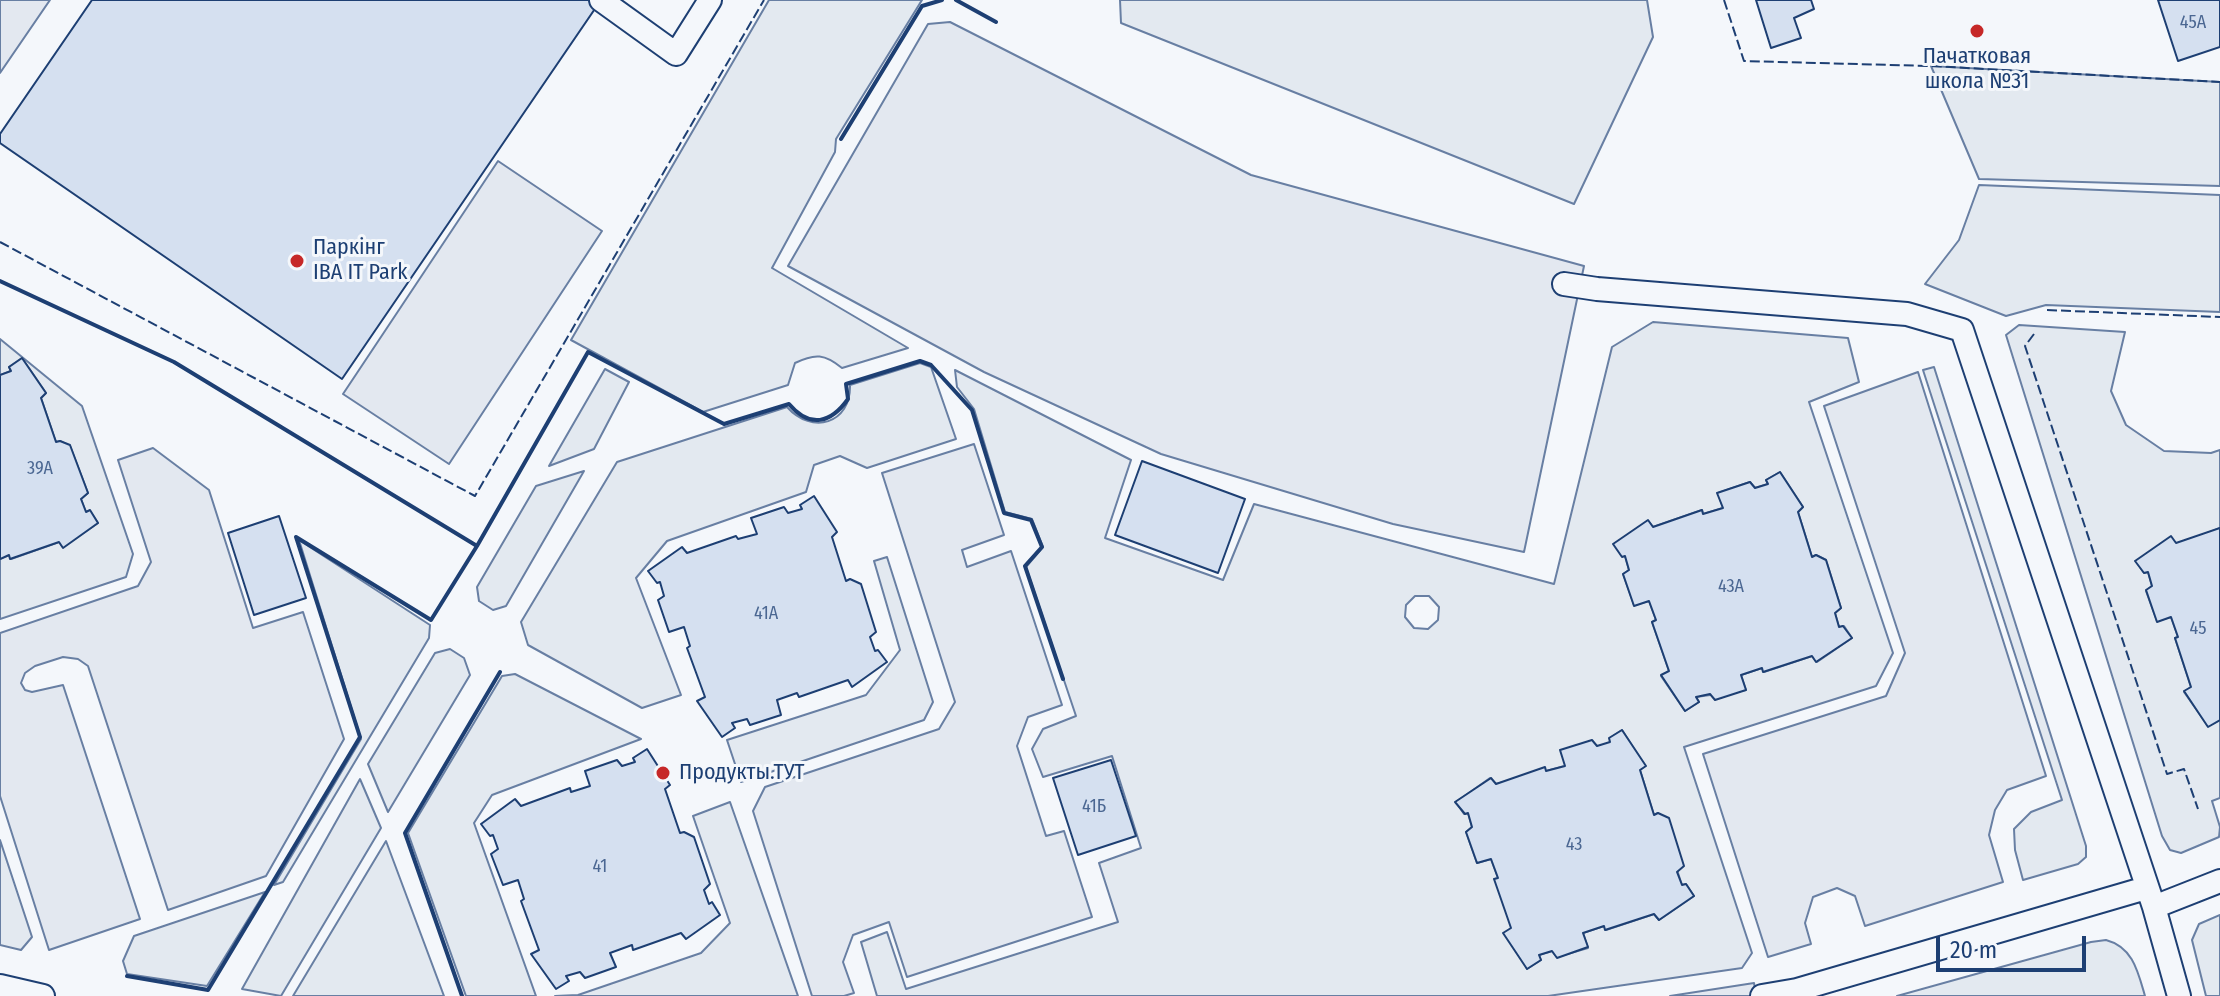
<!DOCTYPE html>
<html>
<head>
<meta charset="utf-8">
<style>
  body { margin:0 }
  #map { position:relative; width:2220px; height:996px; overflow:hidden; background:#f4f7fb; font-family:"Fira Sans Condensed",sans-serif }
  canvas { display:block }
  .scale { position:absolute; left:1936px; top:936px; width:150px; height:36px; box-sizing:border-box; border:4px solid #1d3f73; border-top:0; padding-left:10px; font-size:24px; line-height:28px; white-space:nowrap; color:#1d3f73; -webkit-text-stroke:6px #f4f7fb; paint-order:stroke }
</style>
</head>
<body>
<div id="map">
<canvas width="2220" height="996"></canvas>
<div class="scale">20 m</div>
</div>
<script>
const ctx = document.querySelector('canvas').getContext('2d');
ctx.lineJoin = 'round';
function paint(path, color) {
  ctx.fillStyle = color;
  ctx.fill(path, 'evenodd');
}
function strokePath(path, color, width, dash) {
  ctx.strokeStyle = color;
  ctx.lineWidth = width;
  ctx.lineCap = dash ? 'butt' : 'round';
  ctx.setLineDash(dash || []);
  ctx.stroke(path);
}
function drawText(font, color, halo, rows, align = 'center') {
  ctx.font = font + ' "Fira Sans Condensed",sans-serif';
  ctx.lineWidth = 6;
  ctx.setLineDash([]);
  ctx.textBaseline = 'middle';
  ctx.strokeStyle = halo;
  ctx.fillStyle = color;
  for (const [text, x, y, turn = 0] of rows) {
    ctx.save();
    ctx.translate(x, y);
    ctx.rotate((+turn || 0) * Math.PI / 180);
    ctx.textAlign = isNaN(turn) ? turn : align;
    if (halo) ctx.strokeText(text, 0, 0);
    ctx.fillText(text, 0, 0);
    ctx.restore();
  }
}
const green = new Path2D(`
  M769 0H922L836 139 835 152 772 268 908 348 842 368C825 354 815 353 795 363L788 385 703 412 571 340Z
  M1120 0H1647L1653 37 1574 204 1121 23Z
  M1931 66 2220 82V186L1979 179Z
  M1979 185 2220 195V312L2046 305 2006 316 1925 284 1959 240Z
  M1653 322 1848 338 1859 382 1809 402 1893 653 1876 686 1684 747 1752 953 1742 968 1548 996H877L861 942 887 932 906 989 1118 922 1099 863 1141 848 1112 756 1043 777 1032 749 1043 729 1076 716 1026 567 1043 547 1032 519 1005 512 974 409 957 387 955 370 1131 460 1105 538 1223 580 1254 504 1554 584 1612 347ZM1780 472 1803 507 1798 512 1812 557 1816 555 1826 560 1841 608 1835 613 1839 627 1844 626 1852 638 1817 662 1812 656 1764 672 1762 668 1741 675 1746 690 1696 697 1699 702 1685 711 1661 676 1669 671 1652 622 1656 620 1649 601 1634 605 1623 574 1629 570 1625 556H1622L1614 544 1648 521 1653 527 1702 510 1703 514 1723 508 1718 493 1750 482 1755 488 1768 484 1766 480ZM1415 596H1429L1439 607 1438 620 1428 629 1414 628 1405 617 1406 605ZM1622 730 1645 766 1640 770 1654 815 1658 813 1682 885 1686 884 1694 896 1659 920 1654 914 1606 930 1604 926 1583 933 1588 948 1557 957 1552 951 1539 955 1541 960 1527 969 1495 879 1498 878 1491 859 1477 863 1466 832 1472 827 1468 813 1464 814 1456 802 1490 778 1496 784 1565 766 1610 742V738Z
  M2019 325 2125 332 2111 391 2126 425 2164 451 2211 453 2220 450V528L2136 561 2144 573 2148 572 2152 586 2146 591 2157 621 2171 617 2178 637 2175 638 2191 687 2184 692 2208 726 2220 720V798L2212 801 2220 827 2219 837 2181 853 2170 850 2162 836 2006 335Z
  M0 339 82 406 133 554 126 577 0 619V559L9 555 11 559 59 542 63 547 98 523 90 511 86 512 81 499 88 493 70 446 60 441 56 442 41 398 46 393 22 358 9 367 11 371 0 375Z
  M920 363 931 367 956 439 867 468 840 456 814 465 806 492 667 541 636 578 681 695 642 708 528 645 521 622 617 462 787 407C812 435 851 424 850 385Z
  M1934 367 2086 846V857L2078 864 2023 880 2015 850 2014 829 2031 812 2062 800 1923 370Z
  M605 369 629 382 594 449 549 466Z
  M584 471 506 606 493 610 479 601 477 587 536 486Z
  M299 540 430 625 429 638 283 882 274 885 361 739Z
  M887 557 933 702 924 720 741 782 727 740 866 695 900 650 874 561Z
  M450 649 464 658 470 675 388 812 368 764 435 653Z
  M515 674 641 739 492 795 474 823 536 996H466L408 833 502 676Z
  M360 779 381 828 281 996 242 989Z
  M730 802 798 996H555L578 995 701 953 730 923 693 816Z
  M0 840 32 937 21 950 0 945Z
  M386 841 444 996H293Z
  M265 892 207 986 127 974 123 961 134 936Z
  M2220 915V996H2206L2192 940 2199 924Z
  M2106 940C2133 947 2138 972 2145 996H1897L2091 942Z`);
const parking = new Path2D(`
  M0 0H50L0 73Z
  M950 22 1251 175 1584 266 1524 552 1393 524 1161 454 984 372 788 266 928 24Z
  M498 161 602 231 449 464 343 394Z
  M1918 372 2046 776 2007 790 1995 810 1989 835 2003 882 1865 926 1855 896 1837 888 1813 897 1805 923 1811 944 1768 957 1703 754 1886 696 1905 653 1824 406Z
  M974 444 1004 535 962 550 967 567 1011 551 1062 705 1028 717 1017 746 1046 836 1064 831 1092 917 907 977 889 922 853 935 843 962 854 993 844 996H812L753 811 765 787 939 729 955 702 882 473Z
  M153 448 209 490 253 628 303 612 344 739 266 876 168 910 88 666 78 659 63 657 35 666 25 673 21 683 25 690 32 692 63 685 140 919 49 950 0 796V633L138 586 151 562 118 460Z
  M1754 983 1756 996H1670Z`);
const building = new Path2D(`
  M92 0H601L342 379 0 143V134Z
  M1756 0H1811L1814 9 1794 18 1801 38 1771 48Z
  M2158 0H2220V47L2178 61Z
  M22 358 46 393 41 398 56 442 60 441 70 445 88 493 81 499 86 512 90 510 98 523 63 548 59 542 10 559 9 555 0 559V375L11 371 9 367Z
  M1142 461 1245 499 1218 573 1115 535Z
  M1780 472 1803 507 1798 512 1812 557 1816 555 1826 560 1841 608 1835 613 1839 627 1843 626 1852 638 1816 662 1812 656 1763 672 1762 668 1741 675 1746 690 1715 700 1710 694 1696 697 1699 702 1685 711 1661 675 1669 671 1652 622 1656 620 1649 601 1634 606 1623 574 1629 570 1625 556 1622 557 1613 544 1648 520 1653 527 1702 510 1703 514 1723 508 1717 493 1750 482 1755 488 1768 484 1766 480Z
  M814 496 837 532 832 537 846 581 850 579 861 584 876 632 870 637 875 651 878 650 887 662 852 687 848 680 799 697 797 693 777 700 781 715 750 725 747 719 732 723 735 728 722 737 697 701 705 697 687 648 690 646 684 627 669 632 658 600 664 596 660 582 657 583 648 571 682 547 687 553 736 536 738 539 757 534 751 518 784 507 788 513 802 509 800 505Z
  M279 516 306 598 254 615 228 533Z
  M2220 528V720L2208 727 2184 691 2191 687 2175 638 2178 637 2171 617 2157 622 2146 590 2152 586 2148 572 2144 573 2135 561 2171 536 2176 543Z
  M1622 730 1646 766 1640 770 1654 815 1658 813 1669 818 1684 866 1677 872 1682 885 1686 884 1694 896 1659 920 1654 914 1605 930 1604 926 1583 933 1588 947 1557 958 1552 951 1539 955 1541 960 1527 969 1503 933 1511 928 1494 879 1498 878 1491 859 1477 863 1466 832 1472 827 1468 813 1465 814 1455 802 1491 778 1496 784 1545 767 1546 771 1565 766 1560 750 1592 740 1597 746 1610 742 1609 738Z
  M647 749 670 785 665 789 680 833 684 832 694 837 710 884 704 890 709 904 712 902 720 915 686 939 681 933 633 950 632 945 610 953 616 967 585 978 580 972 566 976 569 981 556 989 531 954 539 950 521 901 524 899 518 880 503 885 491 854 498 849 493 835 490 836 481 824 515 799 521 806 570 788 571 792 590 786 585 771 617 760 622 766 635 762 633 758Z
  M1111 760 1136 836 1078 855 1053 778Z`);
const service = new Path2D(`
  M601 0 676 54 710 0
  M1564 284 1597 289 1907 314 1962 330 2154 907 2179 996
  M2154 907 2220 881
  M0 986 43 996
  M1762 996 1797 990 2146 888`);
const fence = new Path2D(`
  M1724 0 1744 61 1931 66 2220 82
  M0 242 475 496 764 0
  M2047 310 2220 317
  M2034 334 2025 346 2167 774 2184 769 2198 809`);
const wall = new Path2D(`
  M956 0 996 22
  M841 139 922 6 942 0
  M0 281 174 362 477 546
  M127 976 208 990 360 737 296 537 431 620 477 546 588 352 724 424 789 404C810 429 831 423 848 399L846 384 920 361 931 365 972 410 1004 513 1031 520 1042 547 1025 566 1063 679
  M462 996 405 833 500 672`);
const markers = [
  [1977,31,8,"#c62828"],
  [297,261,8,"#c62828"],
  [663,773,8,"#c62828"]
];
const numberNames = [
  ["45А",2193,23],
  ["39А",40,469],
  ["43А",1731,587],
  ["41А",766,614],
  ["45",2198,629],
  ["41Б",1094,807],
  ["43",1574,845],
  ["41",600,867]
];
const poiNames = [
  ["Пачатковая",1977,57,"center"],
  ["школа №31",1977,82,"center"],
  ["Паркінг",313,248],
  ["IBA IT Park",313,273],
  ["Продукты.ТУТ",679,773]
];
paint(green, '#e3e9f0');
strokePath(green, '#687fa3', 2);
paint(parking, '#e3e8f0');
strokePath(parking, '#687fa3', 2);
paint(building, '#d5e0f0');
strokePath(building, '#1d3f73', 2);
strokePath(service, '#1d3f73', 26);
strokePath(service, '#f4f7fb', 22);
strokePath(fence, '#1d3f73', 2, [10, 4]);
strokePath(wall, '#1d3f73', 4);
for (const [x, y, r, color] of markers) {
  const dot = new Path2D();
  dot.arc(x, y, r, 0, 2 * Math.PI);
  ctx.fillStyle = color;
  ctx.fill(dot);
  strokePath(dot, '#f4f7fb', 3);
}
drawText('18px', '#4b6792', null, numberNames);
drawText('22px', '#1d3f73', '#f4f7fb', poiNames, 'left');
</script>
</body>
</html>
